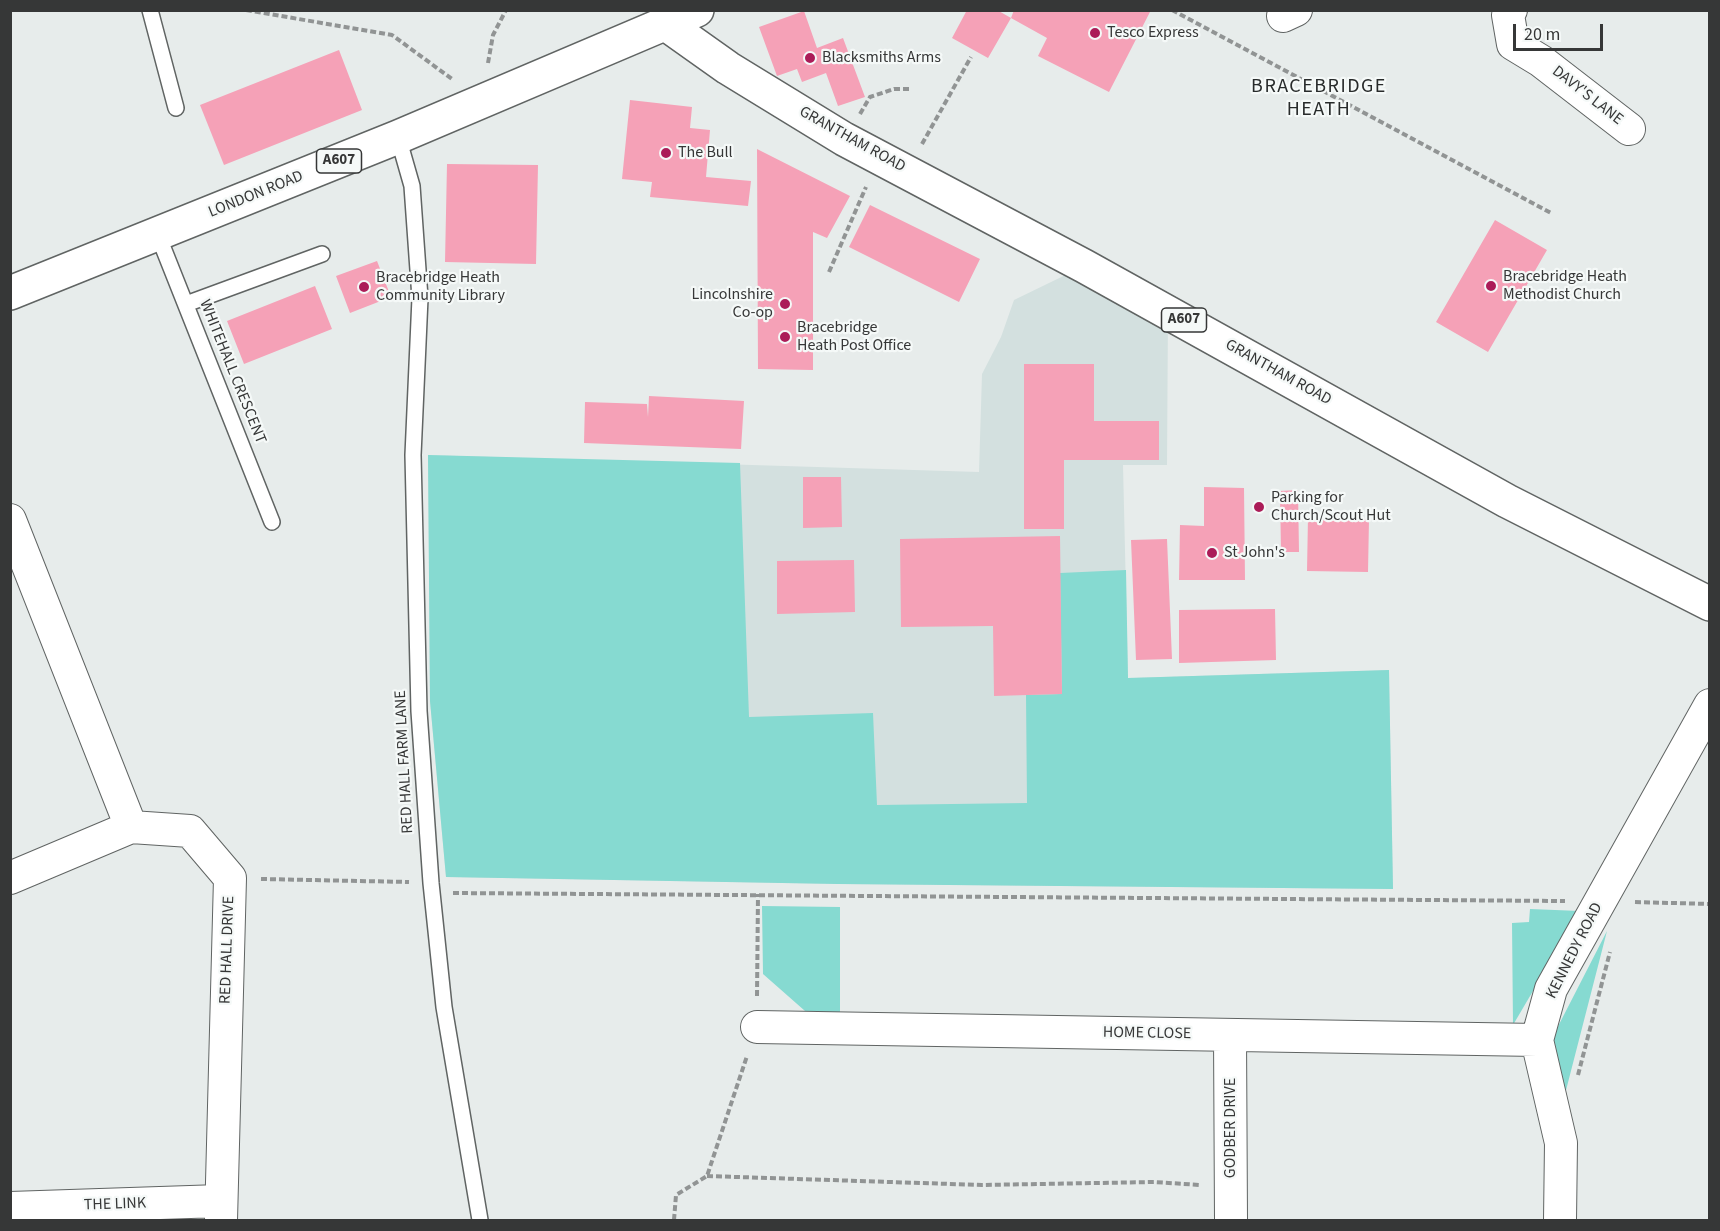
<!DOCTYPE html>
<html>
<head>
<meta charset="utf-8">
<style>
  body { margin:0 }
  #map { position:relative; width:1720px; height:1231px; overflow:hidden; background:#e7eceb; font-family:"Source Sans 3",sans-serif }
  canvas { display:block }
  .frame { position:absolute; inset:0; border:12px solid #363737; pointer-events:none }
  .scale { position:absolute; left:1513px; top:24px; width:90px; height:27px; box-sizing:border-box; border:3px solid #363737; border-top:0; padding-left:8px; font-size:18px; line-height:21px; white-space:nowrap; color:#363737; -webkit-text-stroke:4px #f5f9f8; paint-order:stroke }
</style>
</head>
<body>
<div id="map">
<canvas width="1720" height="1231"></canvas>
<div class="frame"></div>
<div class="scale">20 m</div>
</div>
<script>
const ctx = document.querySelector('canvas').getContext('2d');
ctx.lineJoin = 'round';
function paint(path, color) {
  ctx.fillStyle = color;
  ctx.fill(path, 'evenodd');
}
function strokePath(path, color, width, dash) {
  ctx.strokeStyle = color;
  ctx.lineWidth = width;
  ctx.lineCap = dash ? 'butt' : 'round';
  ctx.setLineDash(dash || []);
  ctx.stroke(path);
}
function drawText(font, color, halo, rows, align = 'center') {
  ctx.font = font + ' "Source Sans 3",sans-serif';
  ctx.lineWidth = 4.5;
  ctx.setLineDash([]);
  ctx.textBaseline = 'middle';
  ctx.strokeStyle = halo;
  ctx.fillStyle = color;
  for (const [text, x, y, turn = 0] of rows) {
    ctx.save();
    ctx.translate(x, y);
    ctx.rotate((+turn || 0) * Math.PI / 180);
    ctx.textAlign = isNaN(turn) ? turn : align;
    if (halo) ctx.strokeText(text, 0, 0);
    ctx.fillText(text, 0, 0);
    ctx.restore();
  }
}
const built = new Path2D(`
  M1084 266 1168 312 1167 465H1123L1128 678 1389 670 1393 889 838 884 446 877 430 701 428 455 979 472 982 374 1001 337 1014 300Z`);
const green = new Path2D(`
  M428 455 740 463 749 717 873 713 877 805 1027 803 1026 695 1062 694 1060 573 1126 570 1128 678 1389 670 1393 889 838 884 446 877 430 701Z
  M762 906 840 907V1020L813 1018 763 974Z
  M1530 909 1580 911 1513 1025 1512 923 1529 922Z
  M1607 931 1564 1098 1550 1042Z`);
const building = new Path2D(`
  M967 10H997L1011 18 988 58 952 38Z
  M1014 10H1151L1109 92 1038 56 1047 38 1011 18Z
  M804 11 817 48 843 38 865 97 838 106 826 73 802 82 797 69 777 76 759 27Z
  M339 50 362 110 224 165 200 105Z
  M630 100 692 107 690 128 710 130 706 177 751 181 748 206 650 197 652 182 622 179Z
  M757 149 850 196 827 238 813 232V370L758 369Z
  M447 164 538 165 536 264 445 262Z
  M870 205 980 259 959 302 849 247Z
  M1495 220 1547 250 1488 352 1436 322Z
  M377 261 391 297 350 313 336 276Z
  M315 286 332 329 244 364 227 321Z
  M1024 364H1094V421H1159V460H1064V529H1024Z
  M649 396 744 401 741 449 584 443 585 402 647 404 648 417Z
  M803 477H841L842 527 803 528Z
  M1204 487 1244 488 1245 580H1179L1180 525 1204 526Z
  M1298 490 1299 552H1281L1280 491Z
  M1308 517 1369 519 1368 572 1307 571Z
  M1060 536 1062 694 994 696 993 626 901 627 900 539Z
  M1167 539 1172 659 1136 660 1131 540Z
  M854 560 855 612 777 614V561Z
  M1275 609 1276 660 1179 663V610Z`);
const path = new Path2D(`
  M246 10 392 35 452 79
  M1172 10 1551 213
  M1457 10H1478
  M488 63 493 35 506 10
  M860 114 870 97 894 89H909
  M922 144 971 57
  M829 272 866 187
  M261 879 409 882
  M453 893 1565 901
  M1635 902 1710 904
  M757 996 758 894
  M1578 1075 1610 952
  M707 1176 982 1185 1154 1182 1200 1185
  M674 1220 676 1195 707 1176 747 1056`);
const lane = new Path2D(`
  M150 10 176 108
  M398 137 412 186 420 298 413 455 419 711 431 883 444 1007 480 1220
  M158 235 272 522
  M186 304 322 254`);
const street = new Path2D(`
  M1511 10 1508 15 1513 44 1541 61 1629 129
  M1283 16 1296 10
  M10 520 131 827
  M10 878 131 827 190 831 230 878 221 1220
  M757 1027 1537 1040
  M1230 1035 1231 1220
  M10 1208 220 1201
  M1560 1220 1561 1143 1537 1040 1551 989 1710 705`);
const primary = new Path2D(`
  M666 24 728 68 844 139 1084 266 1507 501 1710 604
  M10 293 398 137 697 10`);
const markers = [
  [1095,33,6,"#ab1c58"],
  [810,58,6,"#ab1c58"],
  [666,153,6,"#ab1c58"],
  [1491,286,6,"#ab1c58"],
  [364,287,6,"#ab1c58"],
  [785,304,6,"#ab1c58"],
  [785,337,6,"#ab1c58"],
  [1259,507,6,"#ab1c58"],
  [1212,553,6,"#ab1c58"]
];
const shields = [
  [339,161,45],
  [1184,320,45]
];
const shieldNames = [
  ["A607",339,161],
  ["A607",1184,320]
];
const poiNames = [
  ["Tesco Express",1107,33],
  ["Blacksmiths Arms",822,58],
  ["The Bull",678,153],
  ["Bracebridge Heath",1503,277],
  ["Methodist Church",1503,295],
  ["Bracebridge Heath",376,278],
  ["Community Library",376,296],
  ["Lincolnshire",773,295,"right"],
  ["Co-op",773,313,"right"],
  ["Bracebridge",797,328],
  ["Heath Post Office",797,346],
  ["Parking for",1271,498],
  ["Church/Scout Hut",1271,516],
  ["St John's",1224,553]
];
const streetNames = [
  ["DAVY'S LANE",1587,96,38],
  ["GRANTHAM ROAD",852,140,29],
  ["LONDON ROAD",256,195,-22],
  ["WHITEHALL CRESCENT",232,372,68],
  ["GRANTHAM ROAD",1278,373,29],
  ["RED HALL FARM LANE",405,762,-93],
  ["RED HALL DRIVE",228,950,-88],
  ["KENNEDY ROAD",1575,951,-63],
  ["HOME CLOSE",1147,1034,1],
  ["GODBER DRIVE",1231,1128,-90],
  ["THE LINK",115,1205,-2]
];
const quarterNames = [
  ["BRACEBRIDGE",1319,88],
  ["HEATH",1319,111]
];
paint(built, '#d3e0df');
paint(green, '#86dad1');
paint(building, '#f5a1b7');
strokePath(lane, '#606463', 18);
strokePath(street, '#606463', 34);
strokePath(primary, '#606463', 36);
strokePath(path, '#919494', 4, [6, 3]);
strokePath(lane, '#fff', 15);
strokePath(street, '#fff', 32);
strokePath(primary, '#fff', 33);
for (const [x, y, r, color] of markers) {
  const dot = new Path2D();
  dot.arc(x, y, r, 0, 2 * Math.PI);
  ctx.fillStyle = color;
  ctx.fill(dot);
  strokePath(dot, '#f5f9f8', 2);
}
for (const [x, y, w] of shields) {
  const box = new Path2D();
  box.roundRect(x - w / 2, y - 12, w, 24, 4.5);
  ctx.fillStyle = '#f5f9f8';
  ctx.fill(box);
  strokePath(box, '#363737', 1.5);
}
drawText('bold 15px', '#363737', null, shieldNames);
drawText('16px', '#363737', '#f5f9f8', poiNames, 'left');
drawText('16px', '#363737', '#f5f9f8', streetNames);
ctx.letterSpacing = '1.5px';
drawText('20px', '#282b2b', '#f5f9f8', quarterNames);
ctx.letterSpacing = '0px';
</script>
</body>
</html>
